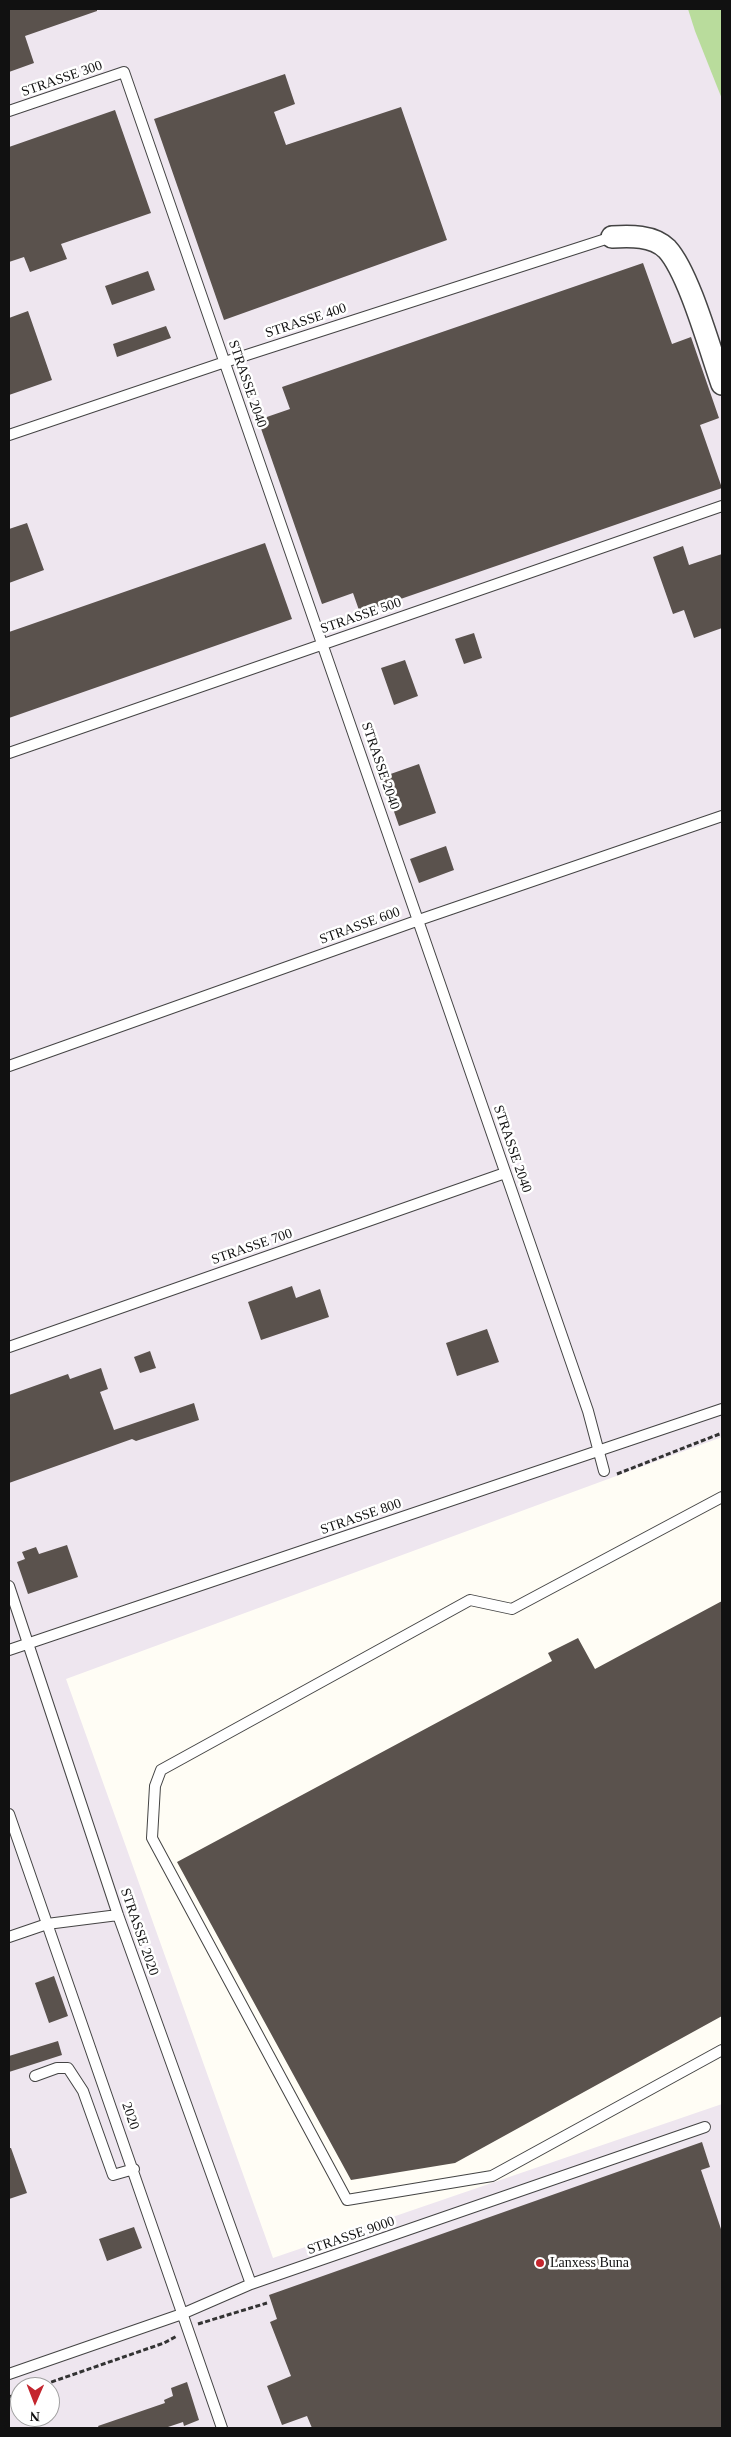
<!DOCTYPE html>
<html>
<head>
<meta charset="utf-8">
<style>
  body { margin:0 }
  #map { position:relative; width:731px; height:2437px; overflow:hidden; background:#fffdf5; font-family:"Times New Roman",serif }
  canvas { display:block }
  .frame { position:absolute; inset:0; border:10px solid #111; pointer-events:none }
  .north { position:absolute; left:10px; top:2377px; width:50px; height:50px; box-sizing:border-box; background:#fff; border:1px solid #a0a0a0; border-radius:50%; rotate:181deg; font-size:14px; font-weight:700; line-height:20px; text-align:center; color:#111 }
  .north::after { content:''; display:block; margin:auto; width:18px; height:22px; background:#c4262e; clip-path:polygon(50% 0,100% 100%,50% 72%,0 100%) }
</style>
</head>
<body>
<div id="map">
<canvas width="731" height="2437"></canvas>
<div class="frame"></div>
<div class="north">N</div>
</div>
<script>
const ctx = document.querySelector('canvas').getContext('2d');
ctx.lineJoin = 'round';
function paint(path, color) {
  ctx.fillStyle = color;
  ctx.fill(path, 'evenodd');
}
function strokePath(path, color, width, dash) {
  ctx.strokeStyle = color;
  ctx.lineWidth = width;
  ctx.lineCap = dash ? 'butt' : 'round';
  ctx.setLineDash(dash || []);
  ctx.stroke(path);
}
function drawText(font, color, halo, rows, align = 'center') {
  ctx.font = font + ' "Times New Roman",serif';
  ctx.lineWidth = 5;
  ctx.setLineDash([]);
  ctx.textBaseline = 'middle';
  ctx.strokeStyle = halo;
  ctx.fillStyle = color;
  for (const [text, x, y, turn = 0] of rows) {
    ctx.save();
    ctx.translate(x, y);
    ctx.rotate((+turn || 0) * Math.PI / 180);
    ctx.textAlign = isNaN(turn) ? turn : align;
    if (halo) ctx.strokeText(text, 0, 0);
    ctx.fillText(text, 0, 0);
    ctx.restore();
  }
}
const industrial = new Path2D(`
  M9 9H722V1437L66 1679 273 2258 722 2104V2428H9ZM20 2387H50V2417H20Z`);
const forest = new Path2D(`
  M688 9H722V99L695 31Z`);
const building = new Path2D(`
  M9 9H97V11L25 36 34 63 9 72Z
  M285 74 295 104 274 112 286 145 401 107 447 240 224 320 154 119Z
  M115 110 151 213 61 244 67 259 30 272 24 257 9 262V147Z
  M643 263 672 344 691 337 719 418 700 425 722 488 360 613 353 593 322 604 258 420 290 409 282 387Z
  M148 271 155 290 112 305 105 286Z
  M28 311 52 380 9 395V318Z
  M166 326 171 338 117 357 113 344Z
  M27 523 44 570 9 583V529Z
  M265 543 292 619 9 718V632Z
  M683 546 689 565 722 554V628L694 638 684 610 673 614 653 557Z
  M474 633 482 658 464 664 455 639Z
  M405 660 418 696 394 705 381 668Z
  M419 764 436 813 399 826 382 777Z
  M446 846 454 870 419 883 410 859Z
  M292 1286 296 1298 320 1289 329 1317 261 1340 248 1302Z
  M487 1329 499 1362 457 1376 446 1343Z
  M150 1351 156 1368 140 1373 134 1357Z
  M101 1368 108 1389 100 1392 114 1430 194 1403 199 1420 136 1441 132 1439 9 1483V1395L68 1374 70 1379Z
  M67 1545 78 1577 28 1594 17 1562 25 1559 22 1552 36 1547 39 1554Z
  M722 1601V2016L455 2163 351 2180 177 1862 552 1661 548 1653 578 1638 595 1669Z
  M54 1976 68 2016 49 2023 35 1983Z
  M58 2041 62 2055 9 2072V2056Z
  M702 2142 710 2167 701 2170 722 2232V2428H312L307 2416 282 2425 267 2386 291 2376 270 2322 277 2319 269 2295Z
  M9 2148H11L27 2193 9 2199Z
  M134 2227 142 2248 107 2261 99 2239Z
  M187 2382 199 2420 184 2426 183 2422 165 2428H99L98 2426 165 2403 164 2400 173 2396 171 2388Z`);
const path = new Path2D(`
  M617 1474 722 1433
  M198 2324 267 2303
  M37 2387 164 2343 177 2336
  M9 2397 20 2393`);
const lane = new Path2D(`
  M9 111 124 72 588 1411 604 1471
  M9 435 225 362 612 237
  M9 753 722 506
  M9 1066 419 920 722 816
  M9 1347 505 1173
  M722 1497 512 1609 470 1600 161 1770 155 1786 152 1838 347 2200 492 2176 722 2050
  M9 1586 118 1915 251 2284
  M9 1650 722 1409
  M9 1814 222 2428
  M9 1937 47 1924 118 1915
  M35 2076 57 2068H68L83 2091 113 2175 134 2169
  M9 2374 182 2314 251 2284 705 2127`);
const street = new Path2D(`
  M612 237C630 236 653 235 667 249 689 273 710 350 722 384`);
const markers = [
  [540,2263,5,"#c4262e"]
];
const streetNames = [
  ["STRASSE 300",62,79,-19],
  ["STRASSE 400",306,321,-18],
  ["STRASSE 2040",247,384,71],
  ["STRASSE 500",361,616,-19],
  ["STRASSE 2040",380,766,71],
  ["STRASSE 600",360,926,-20],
  ["STRASSE 2040",512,1149,71],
  ["STRASSE 700",252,1247,-19],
  ["STRASSE 800",361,1517,-19],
  ["STRASSE 2020",139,1932,71],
  ["2020",130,2116,71],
  ["STRASSE 9000",351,2236,-19]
];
const poiNames = [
  ["Lanxess Buna",550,2263]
];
paint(industrial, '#eee6ef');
paint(forest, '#b9dc9c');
paint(building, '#5a524d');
strokePath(lane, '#444', 12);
strokePath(street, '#444', 24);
strokePath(path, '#333', 3, [5, 2.5]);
strokePath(lane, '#fff', 10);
strokePath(street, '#fff', 21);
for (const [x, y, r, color] of markers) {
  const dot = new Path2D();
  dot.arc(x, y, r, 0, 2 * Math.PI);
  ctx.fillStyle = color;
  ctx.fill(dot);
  strokePath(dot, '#fff', 2);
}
drawText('14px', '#111', '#fff', streetNames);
drawText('14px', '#111', '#fff', poiNames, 'left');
</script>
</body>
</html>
